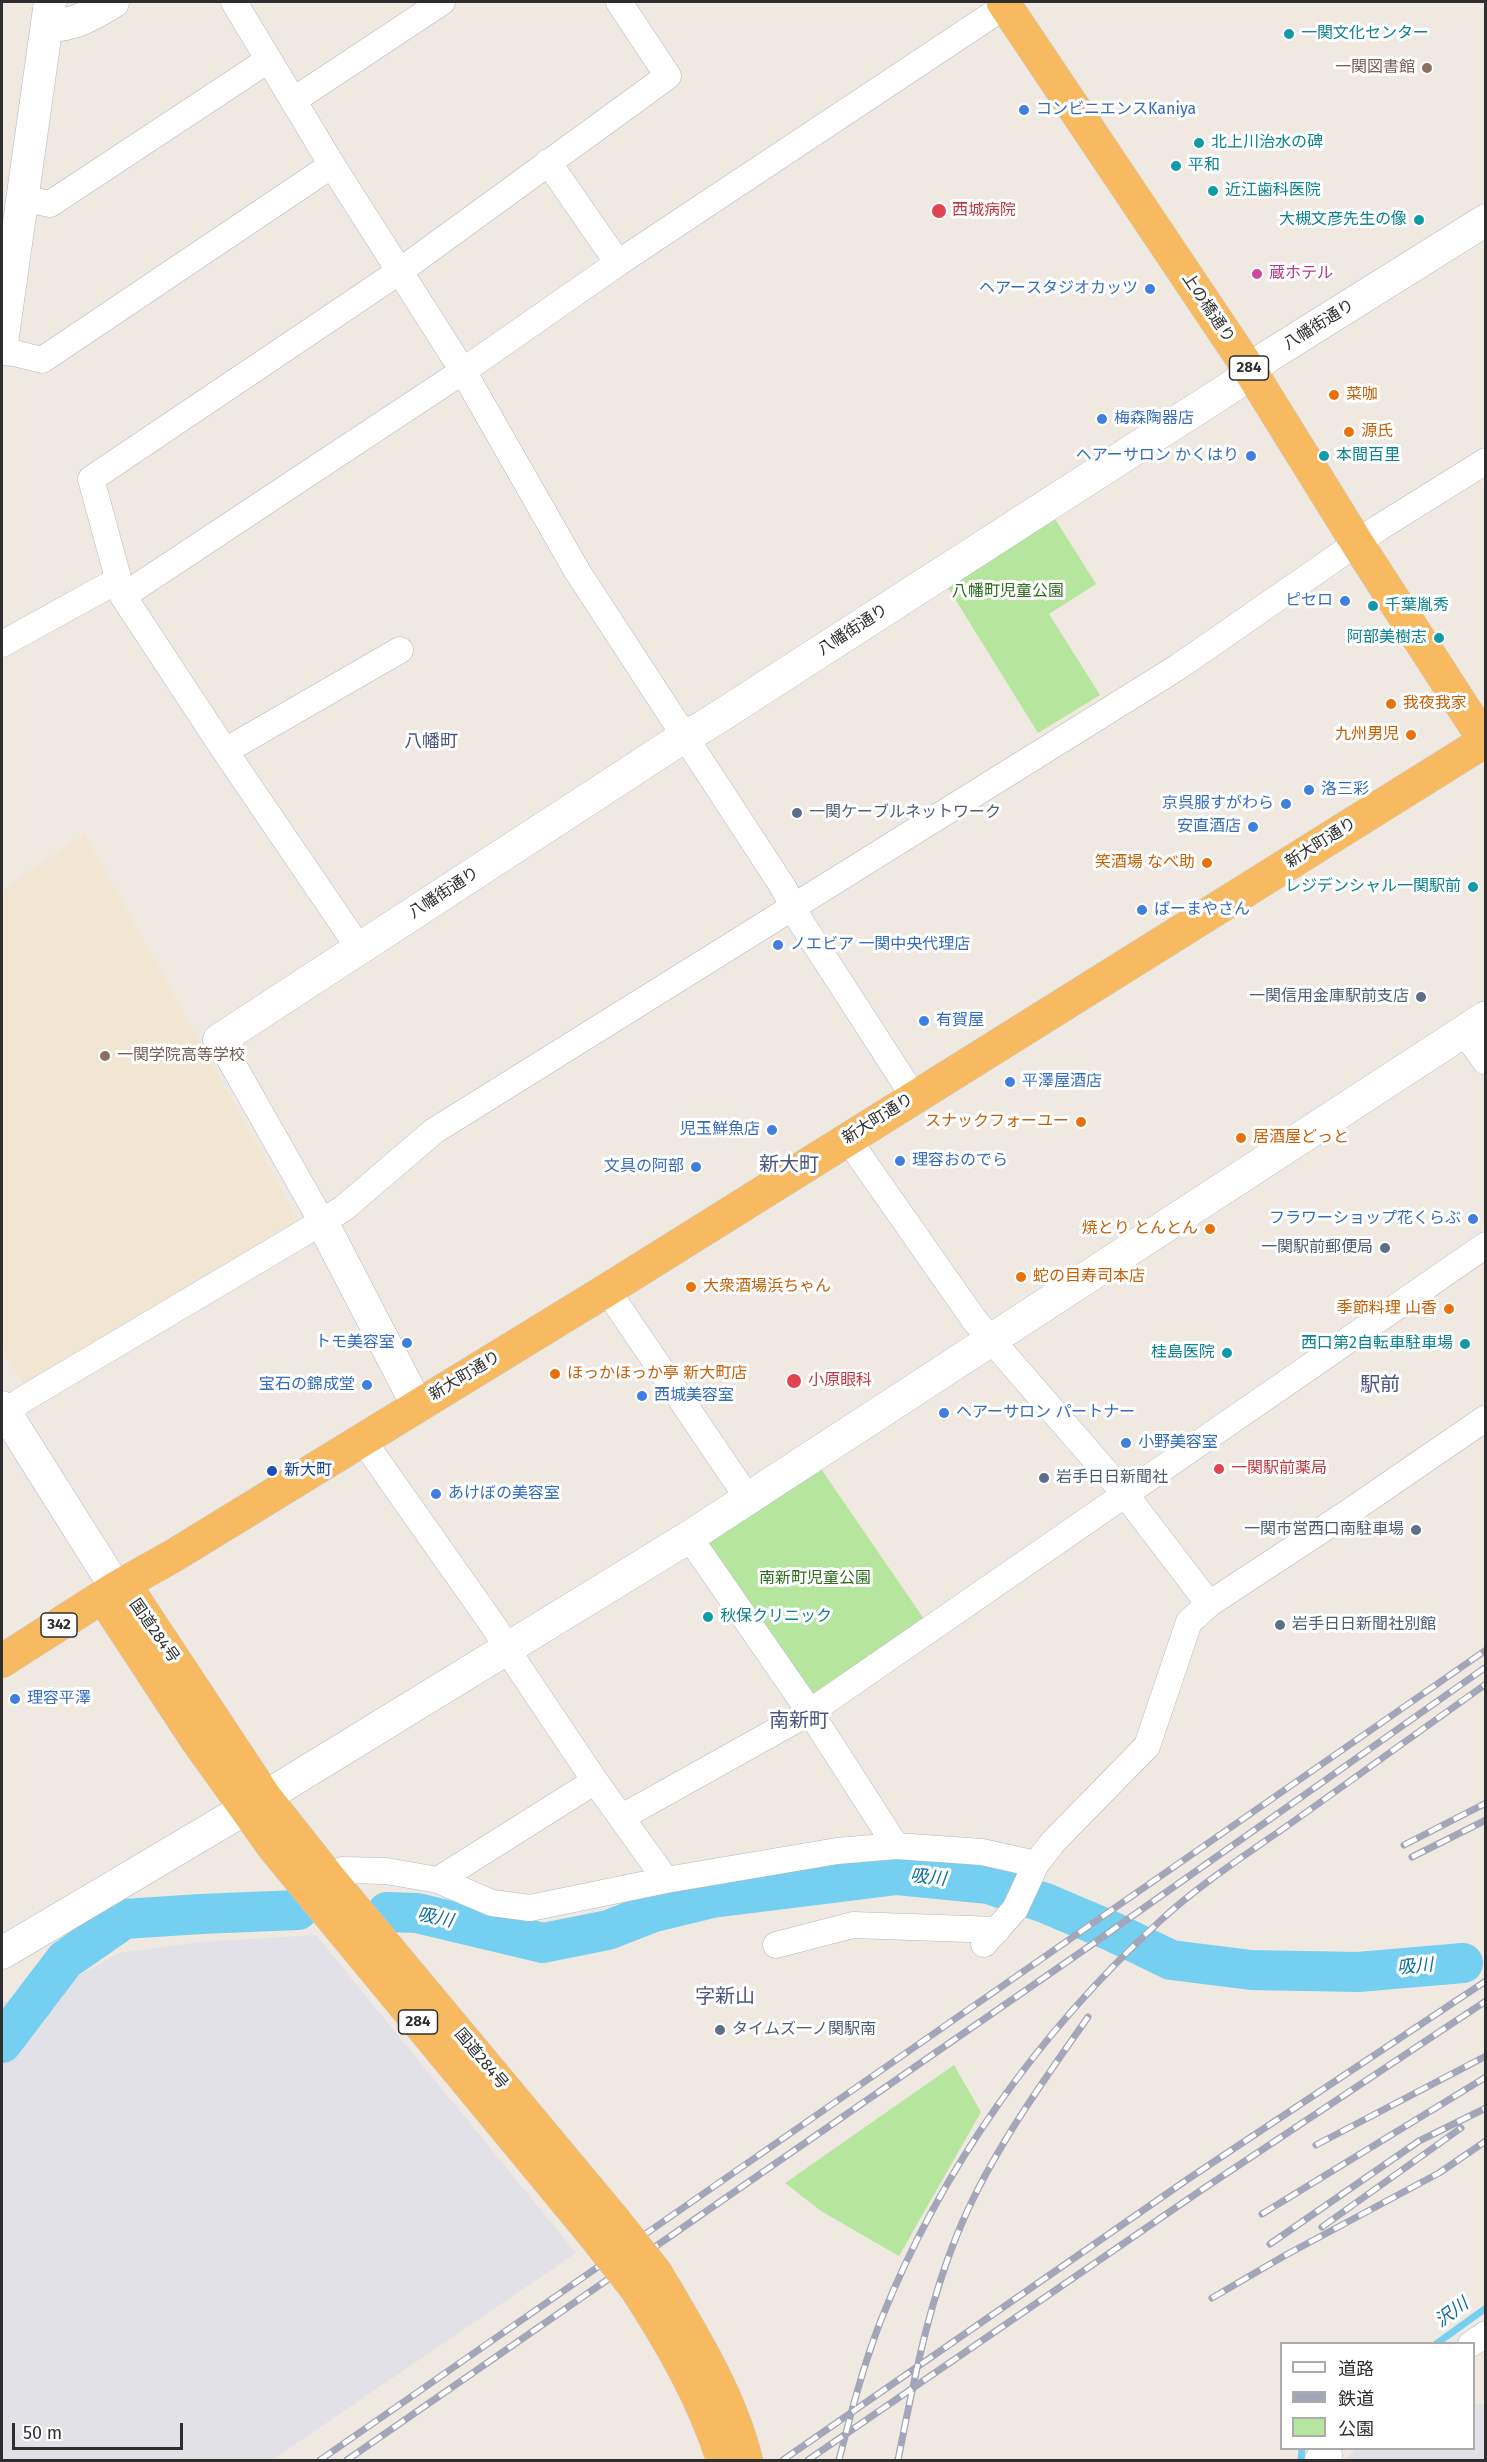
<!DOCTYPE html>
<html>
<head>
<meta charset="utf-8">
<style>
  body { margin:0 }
  #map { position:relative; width:1487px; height:2462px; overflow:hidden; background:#efe9e1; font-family:"Fira Sans","Noto Sans JP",sans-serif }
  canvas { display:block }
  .frame { position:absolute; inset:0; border:3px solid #2e2e2e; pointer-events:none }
  .legend { position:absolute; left:1280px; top:2342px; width:195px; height:108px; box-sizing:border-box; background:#fff; border:2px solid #ababab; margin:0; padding:8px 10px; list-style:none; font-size:18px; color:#2e2e2e }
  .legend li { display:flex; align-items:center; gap:12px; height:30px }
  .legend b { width:30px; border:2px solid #ababab }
  .scale { position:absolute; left:12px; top:2423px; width:171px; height:27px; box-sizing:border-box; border:3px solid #2e2e2e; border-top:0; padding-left:8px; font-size:18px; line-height:21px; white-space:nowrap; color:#2e2e2e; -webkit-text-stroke:4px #fff; paint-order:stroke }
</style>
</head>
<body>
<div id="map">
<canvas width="1487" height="2462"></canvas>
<div class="frame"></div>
<ul class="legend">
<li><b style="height:8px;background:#fff"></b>道路</li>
<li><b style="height:8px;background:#a3a6b8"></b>鉄道</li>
<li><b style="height:16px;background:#b6e59e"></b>公園</li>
</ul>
<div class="scale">50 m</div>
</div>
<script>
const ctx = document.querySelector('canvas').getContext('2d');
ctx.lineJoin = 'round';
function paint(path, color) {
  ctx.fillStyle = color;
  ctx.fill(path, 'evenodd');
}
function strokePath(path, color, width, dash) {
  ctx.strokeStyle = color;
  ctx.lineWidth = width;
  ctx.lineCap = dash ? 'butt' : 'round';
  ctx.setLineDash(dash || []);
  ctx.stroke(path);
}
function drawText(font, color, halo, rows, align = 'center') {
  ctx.font = font + ' "Fira Sans","Noto Sans JP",sans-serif';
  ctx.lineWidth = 6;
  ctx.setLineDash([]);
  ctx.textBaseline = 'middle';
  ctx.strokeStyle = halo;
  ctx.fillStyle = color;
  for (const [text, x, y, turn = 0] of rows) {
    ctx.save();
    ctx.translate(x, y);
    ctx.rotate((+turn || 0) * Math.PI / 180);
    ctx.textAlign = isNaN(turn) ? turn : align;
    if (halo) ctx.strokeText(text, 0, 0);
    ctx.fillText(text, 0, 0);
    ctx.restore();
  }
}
const industrial = new Path2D(`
  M316 1935 576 2253 272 2460H2V2001L13 2002 60 1987 119 1953 200 1942Z
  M1474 2404H1485V2460H1344L1356 2449 1474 2448Z`);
const education = new Path2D(`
  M85 834 300 1223 25 1387 2 1349V890Z`);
const green = new Path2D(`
  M1050 511 1096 584 1049 614 1100 695 1038 733 942 578Z
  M817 1463 924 1619 812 1694 706 1539Z
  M954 2065 981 2112 899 2256 821 2211 785 2183Z`);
const stream = new Path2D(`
  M2 2021 15 2026
  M1436 2344 1486 2308
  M1301 2460 1302 2448`);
const river = new Path2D(`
  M387 1912 417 1913 543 1943 608 1930 654 1912 712 1898 897 1875 989 1884 1045 1903 1111 1931 1171 1960 1251 1970 1358 1972 1463 1963
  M2 2043 65 1960 124 1919 201 1914 298 1910`);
const minor = new Path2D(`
  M234 2 332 165 463 371 577 571 783 887 801 922 914 1097
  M294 100 442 2
  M548 162 618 263
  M21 198 50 204 268 60
  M2 352 14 353 42 360 332 165
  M123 596 463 371 618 263 1005 6
  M2 644 118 580
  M225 751 400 650
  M359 948 225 751 123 596 91 479 400 271 668 76 619 2
  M1464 1032 1486 1062
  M847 1138 975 1321 1125 1494 1209 1604
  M322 1222 344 1208 434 1131 1178 667 1380 527 1486 461
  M607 1290 747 1497
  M2 1416 22 1400 322 1222 219 1040
  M362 1439 495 1628 518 1666 595 1781 666 1880
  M689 1537 810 1712 896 1846
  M622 1817 810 1712 1486 1245
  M329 1878 342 1870 386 1871 438 1880 492 1903 530 1908 666 1880 837 1851 896 1846 982 1852 1036 1864
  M438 1880 595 1781
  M984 1944 1015 1909 1036 1864 1053 1842 1147 1746 1189 1622 1209 1604 1349 1512 1486 1418
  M776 1945 853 1925 997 1930
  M1471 2344 1486 2334`);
const tertiary = new Path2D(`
  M47 26C73 26 92 15 113 2
  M2 343 50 2
  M219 1040 685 736 703 727 1234 385 1267 357 1486 220
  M322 1222 417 1405
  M2 1407 116 1588
  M2 1953 265 1797 689 1537 1486 1017
  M1321 2460 1326 2455`);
const trunk = new Path2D(`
  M116 1588 112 1611 196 1739 275 1849 593 2234
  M116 1588 133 1597 265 1797 329 1878 614 2220
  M2 1661 116 1588 173 1556 607 1290 1485 741 1357 543 1251 372 1003 2
  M656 2273C690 2331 730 2394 746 2460
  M635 2287C671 2342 703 2398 723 2460`);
const rail = new Path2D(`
  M1404 1845 1486 1803
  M1412 1857 1486 1820
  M1316 2145 1486 2056
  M1262 2214 1486 2077
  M1322 2227 1461 2128
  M1270 2244 1419 2141 1486 2108
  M1212 2298 1284 2256 1439 2173 1486 2141
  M320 2460 1486 1650
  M347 2460 1094 1943 1486 1667
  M783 2460 1191 2177 1486 1981
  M808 2460 1200 2191 1486 2001
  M839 2460C851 2413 863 2366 881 2320 942 2167 1039 2032 1160 1921 1201 1883 1249 1853 1294 1821 1358 1776 1422 1729 1486 1684
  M898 2460C914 2380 929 2299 962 2223 994 2149 1042 2083 1088 2017`);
const trunkBridge = new Path2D(`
  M614 2220 656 2273
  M593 2234 635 2287`);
const markers = [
  [1289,34,6,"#0f9aa8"],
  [1427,68,6,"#8d6e63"],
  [1024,110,6,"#3f7fe0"],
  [1199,143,6,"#0f9aa8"],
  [1176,166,6,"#0f9aa8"],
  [1213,191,6,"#0f9aa8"],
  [939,211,8,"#e0444e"],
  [1419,220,6,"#0f9aa8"],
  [1257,274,6,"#d1479c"],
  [1150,289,6,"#3f7fe0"],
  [1334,395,6,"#e8710a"],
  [1102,419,6,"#3f7fe0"],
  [1349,432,6,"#e8710a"],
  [1251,456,6,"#3f7fe0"],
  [1324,456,6,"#0f9aa8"],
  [1345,601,6,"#3f7fe0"],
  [1373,606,6,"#0f9aa8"],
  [1439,638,6,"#0f9aa8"],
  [1391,704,6,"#e8710a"],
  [1411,735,6,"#e8710a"],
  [1309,790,6,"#3f7fe0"],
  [1286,804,6,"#3f7fe0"],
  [797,813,6,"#5c6f8a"],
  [1253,827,6,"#3f7fe0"],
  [1207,863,6,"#e8710a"],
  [1473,887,6,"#0f9aa8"],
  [1142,910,6,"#3f7fe0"],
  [778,945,6,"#3f7fe0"],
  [1421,997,6,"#5c6f8a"],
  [924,1021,6,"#3f7fe0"],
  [105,1056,6,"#8d6e63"],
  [1010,1082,6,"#3f7fe0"],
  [1081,1122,6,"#e8710a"],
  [772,1130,6,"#3f7fe0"],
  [1241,1138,6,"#e8710a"],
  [900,1161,6,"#3f7fe0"],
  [696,1167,6,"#3f7fe0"],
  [1473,1219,6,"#3f7fe0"],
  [1210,1229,6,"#e8710a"],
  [1385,1248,6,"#5c6f8a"],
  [1021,1277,6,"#e8710a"],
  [691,1287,6,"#e8710a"],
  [1449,1309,6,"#e8710a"],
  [407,1343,6,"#3f7fe0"],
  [1465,1344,6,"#0f9aa8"],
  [1227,1353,6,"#0f9aa8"],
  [555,1374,6,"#e8710a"],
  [794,1381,8,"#e0444e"],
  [367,1385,6,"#3f7fe0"],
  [642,1396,6,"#3f7fe0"],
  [944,1413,6,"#3f7fe0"],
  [1126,1443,6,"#3f7fe0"],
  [1219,1469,6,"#e0444e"],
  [272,1471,6,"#1a4fb4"],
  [1044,1478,6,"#5c6f8a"],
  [436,1494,6,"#3f7fe0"],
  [1416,1530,6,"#5c6f8a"],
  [708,1617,6,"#0f9aa8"],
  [1280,1625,6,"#5c6f8a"],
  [15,1699,6,"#3f7fe0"],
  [720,2030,6,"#5c6f8a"]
];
const shields = [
  [1249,368,39],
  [59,1625,36],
  [418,2022,39]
];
const shieldNames = [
  ["284",1249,368],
  ["342",59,1625],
  ["284",418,2022]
];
const cultureNames = [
  ["一関文化センター",1301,34],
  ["北上川治水の碑",1211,143],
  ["平和",1188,166],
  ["近江歯科医院",1225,191],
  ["大槻文彦先生の像",1407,220,"right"],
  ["本間百里",1336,456],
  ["千葉胤秀",1385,606],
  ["阿部美樹志",1427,638,"right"],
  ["レジデンシャル一関駅前",1461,887,"right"],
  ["西口第2自転車駐車場",1453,1344,"right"],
  ["桂島医院",1215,1353,"right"],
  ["秋保クリニック",720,1617]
];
const educationNames = [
  ["一関図書館",1415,68],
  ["一関学院高等学校",117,1056,"left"]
];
const shopNames = [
  ["コンビニエンスKaniya",1036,110],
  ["ヘアースタジオカッツ",1138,289,"right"],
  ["梅森陶器店",1114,419],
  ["ヘアーサロン かくはり",1239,456,"right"],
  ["ピセロ",1333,601,"right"],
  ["洛三彩",1321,790],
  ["京呉服すがわら",1274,804,"right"],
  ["安直酒店",1241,827,"right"],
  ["ぱーまやさん",1154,910],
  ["ノエビア 一関中央代理店",790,945],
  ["有賀屋",936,1021],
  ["平澤屋酒店",1022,1082],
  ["児玉鮮魚店",760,1130,"right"],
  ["理容おのでら",912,1161],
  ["文具の阿部",684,1167,"right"],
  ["フラワーショップ花くらぶ",1461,1219,"right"],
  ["トモ美容室",395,1343,"right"],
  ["宝石の錦成堂",355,1385,"right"],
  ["西城美容室",654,1396],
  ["ヘアーサロン パートナー",956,1413],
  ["小野美容室",1138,1443],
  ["あけぼの美容室",448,1494],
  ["理容平澤",27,1699]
];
const healthNames = [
  ["西城病院",952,211],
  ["小原眼科",808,1381],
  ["一関駅前薬局",1231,1469]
];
const hotelNames = [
  ["蔵ホテル",1269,274]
];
const streetNames = [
  ["上の橋通り",1208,308,56],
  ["八幡街通り",1319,325,-32],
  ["八幡街通り",853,630,-33],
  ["新大町通り",1321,843,-32],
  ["八幡街通り",444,893,-33],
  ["新大町通り",878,1119,-32],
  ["新大町通り",465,1376,-31],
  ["国道284号",154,1631,55],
  ["国道284号",481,2059,50]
];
const foodNames = [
  ["菜咖",1346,395],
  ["源氏",1361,432],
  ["我夜我家",1403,704],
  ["九州男児",1399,735,"right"],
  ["笑酒場 なべ助",1195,863,"right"],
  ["スナックフォーユー",1069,1122,"right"],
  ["居酒屋どっと",1253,1138],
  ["焼とり とんとん",1198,1229,"right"],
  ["蛇の目寿司本店",1033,1277],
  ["大衆酒場浜ちゃん",703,1287],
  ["季節料理 山香",1437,1309,"right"],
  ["ほっかほっか亭 新大町店",567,1374]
];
const parkNames = [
  ["八幡町児童公園",1008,592],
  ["南新町児童公園",815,1579]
];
const serviceNames = [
  ["一関ケーブルネットワーク",809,813],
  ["一関信用金庫駅前支店",1409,997,"right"],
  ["一関駅前郵便局",1373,1248,"right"],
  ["岩手日日新聞社",1056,1478],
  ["一関市営西口南駐車場",1404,1530,"right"],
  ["岩手日日新聞社別館",1292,1625],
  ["タイムズ一ノ関駅南",732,2030]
];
const transitNames = [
  ["新大町",284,1471]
];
const neighbourhoodNames = [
  ["八幡町",431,742]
];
const waterNames = [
  ["吸川",928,1878,6],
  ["吸川",435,1918,12],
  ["吸川",1415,1967,-5],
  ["沢川",1452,2313,-36]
];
const quarterNames = [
  ["新大町",789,1165],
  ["駅前",1380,1385],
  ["南新町",799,1721],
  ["字新山",725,1997]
];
paint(industrial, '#e3e1e8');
paint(education, '#f0e6d1');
paint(green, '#b6e59e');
strokePath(stream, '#75cff0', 7);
strokePath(river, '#75cff0', 40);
strokePath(minor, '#b4b7c1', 27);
strokePath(tertiary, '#b4b7c1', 33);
strokePath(trunk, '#c9c9c9', 34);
strokePath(minor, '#fff', 26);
strokePath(tertiary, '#fff', 32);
strokePath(trunk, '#f8ba60', 33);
strokePath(rail, '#a3a6b8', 7);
strokePath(rail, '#fff', 4.5, [14]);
strokePath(trunkBridge, '#c9c9c9', 34, []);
strokePath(trunkBridge, '#f8ba60', 33);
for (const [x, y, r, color] of markers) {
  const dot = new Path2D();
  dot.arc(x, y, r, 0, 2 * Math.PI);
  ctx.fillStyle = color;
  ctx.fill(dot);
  strokePath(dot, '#fff', 2);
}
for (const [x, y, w] of shields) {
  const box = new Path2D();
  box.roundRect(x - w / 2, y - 12, w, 24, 4.5);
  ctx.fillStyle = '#fff';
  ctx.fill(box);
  strokePath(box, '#2e2e2e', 1.5);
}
drawText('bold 15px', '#2e2e2e', null, shieldNames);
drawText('16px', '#0d838f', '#fff', cultureNames, 'left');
drawText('16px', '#785e54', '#fff', educationNames, 'right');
drawText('16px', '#366cbe', '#fff', shopNames, 'left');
drawText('16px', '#be3a42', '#fff', healthNames, 'left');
drawText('16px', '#b23c85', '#fff', hotelNames, 'left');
drawText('16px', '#2e2e2e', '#fff', streetNames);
drawText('16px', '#c56008', '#fff', foodNames, 'left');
drawText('16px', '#2c6e1b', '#fff', parkNames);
drawText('16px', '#4e5e75', '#fff', serviceNames, 'left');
drawText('16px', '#164399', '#fff', transitNames, 'left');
drawText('18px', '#4d5680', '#fff', neighbourhoodNames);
drawText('italic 18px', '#0d6fa3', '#fff', waterNames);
drawText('20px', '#4d5680', '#fff', quarterNames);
</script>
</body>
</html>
